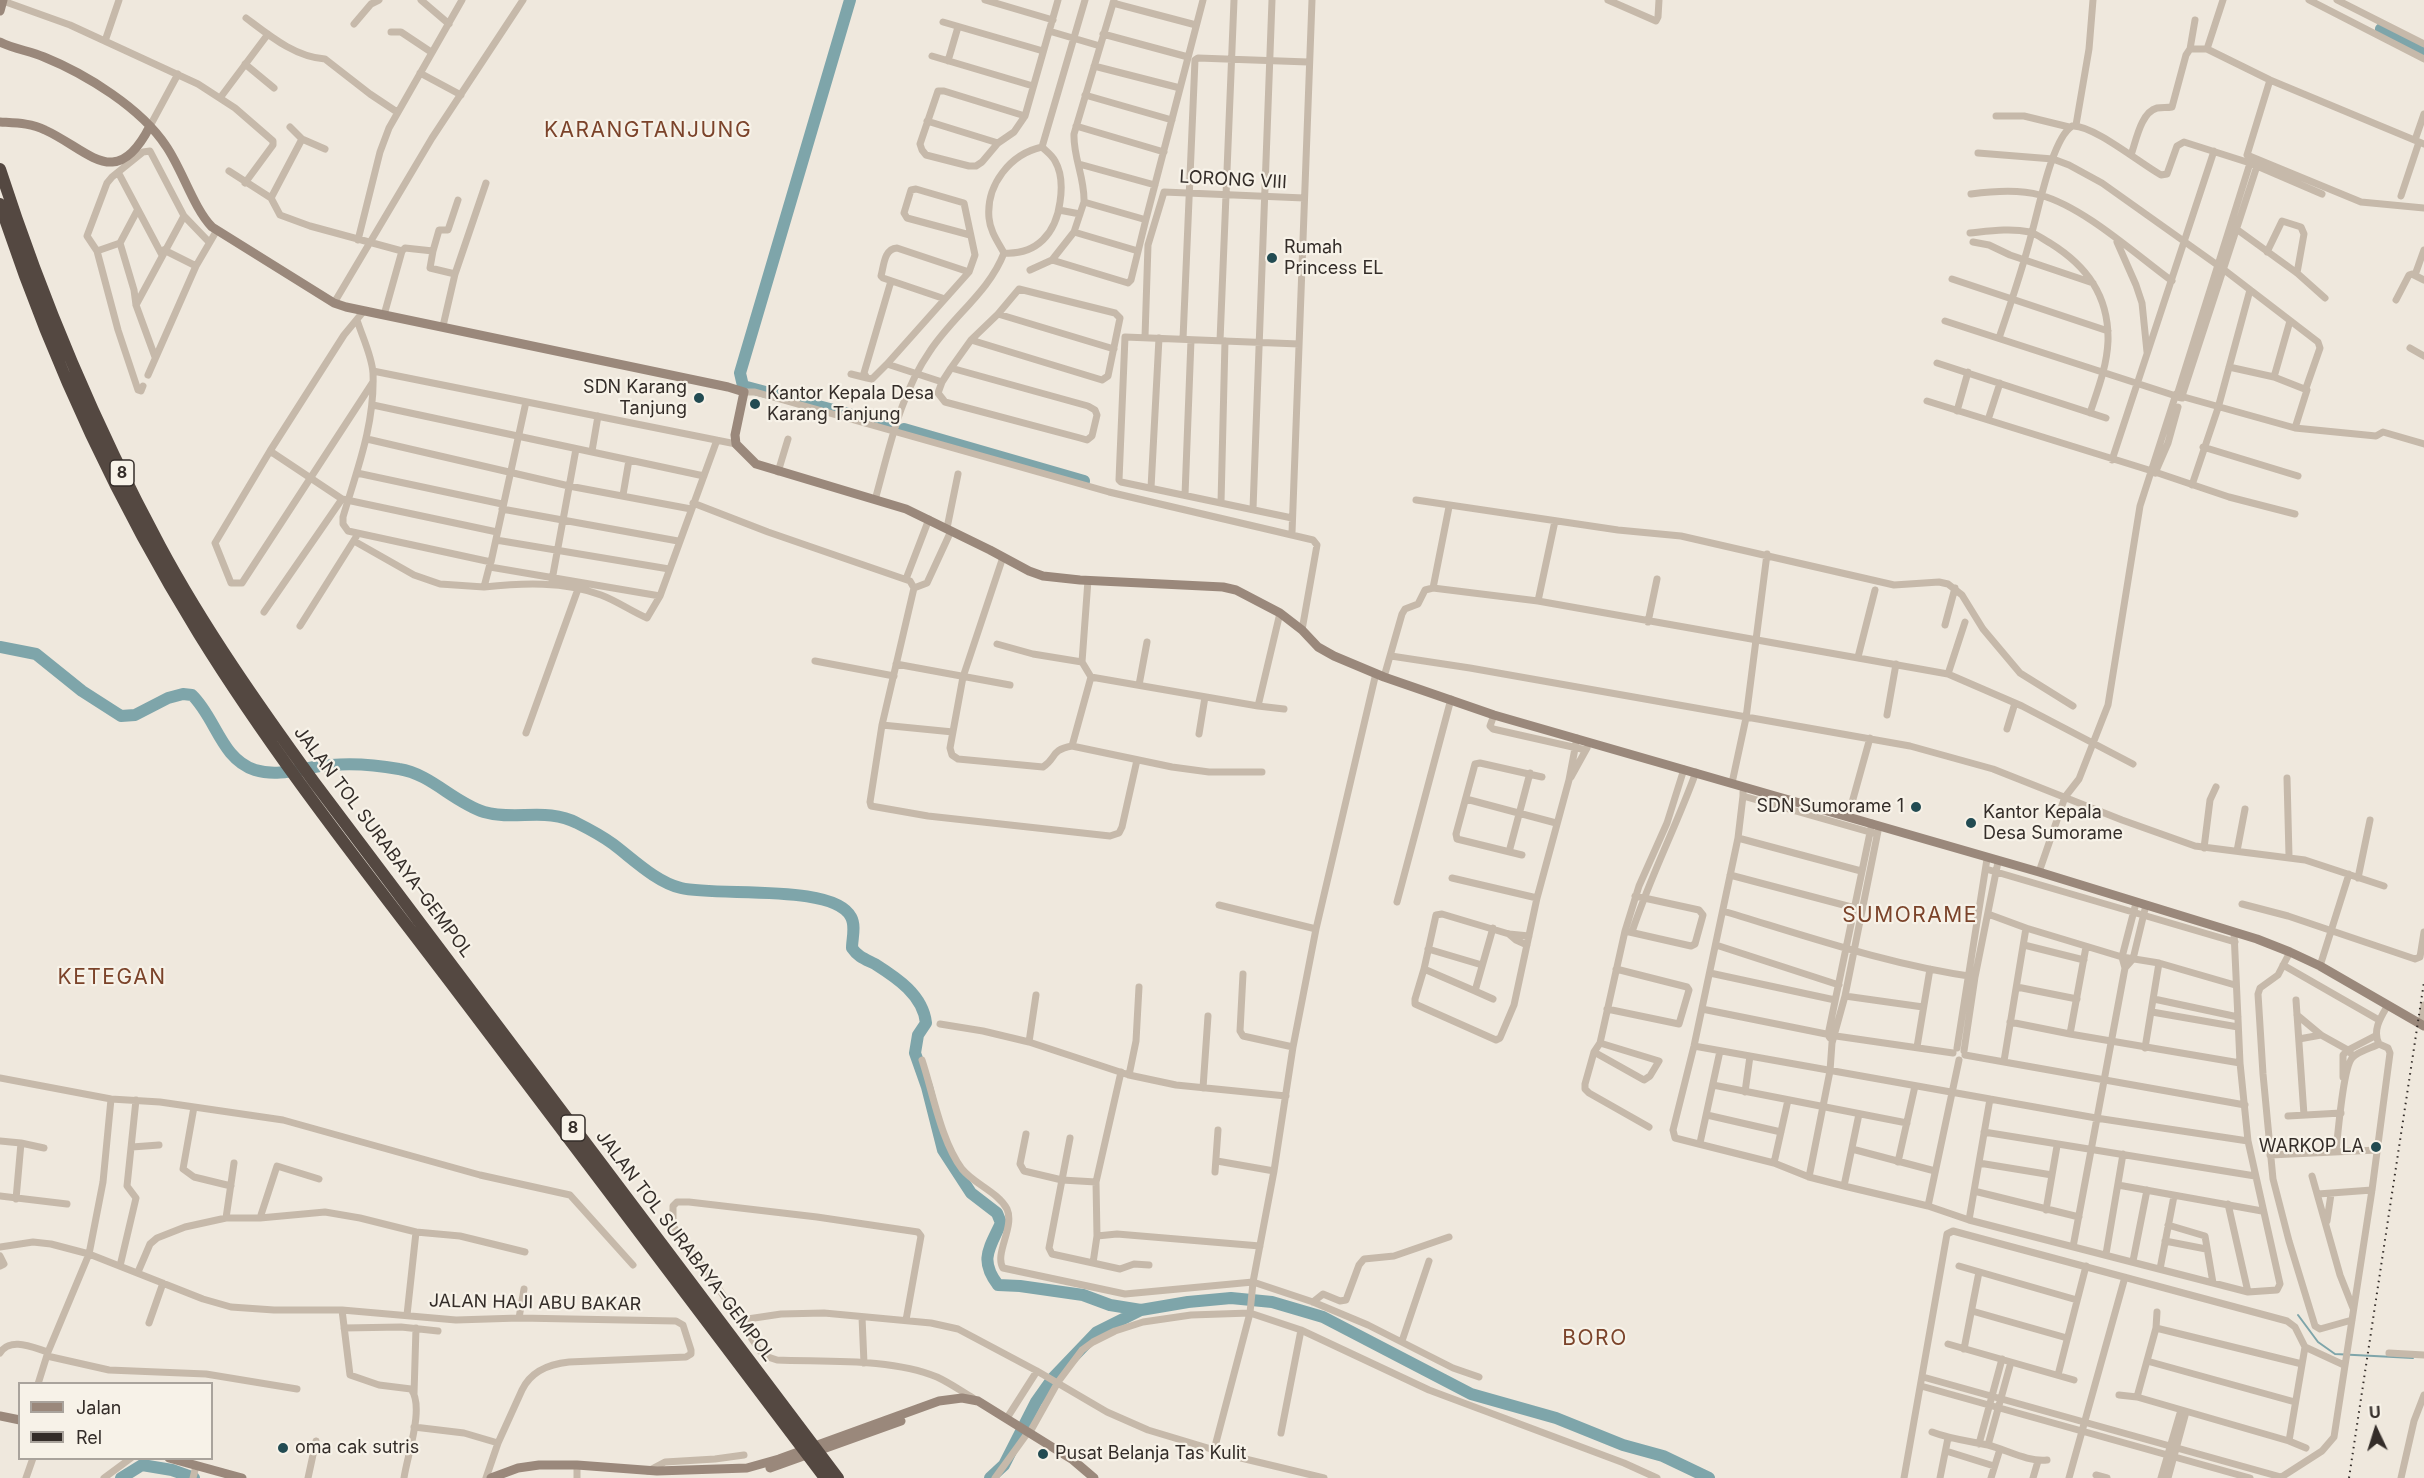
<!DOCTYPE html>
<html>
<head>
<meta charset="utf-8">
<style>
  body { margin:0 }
  #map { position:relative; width:2424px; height:1478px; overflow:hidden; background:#efe8dd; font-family:Inter,sans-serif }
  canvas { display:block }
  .legend { position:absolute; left:18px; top:1382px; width:195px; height:78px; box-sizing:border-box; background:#f7f2e8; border:2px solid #a9a39c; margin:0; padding:8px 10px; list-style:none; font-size:18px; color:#342d29 }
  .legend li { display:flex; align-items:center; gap:12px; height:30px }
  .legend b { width:30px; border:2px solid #a9a39c }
  .north { position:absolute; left:2346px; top:1400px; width:60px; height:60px; -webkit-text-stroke:4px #f7f2e8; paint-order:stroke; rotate:356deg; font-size:16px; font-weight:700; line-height:24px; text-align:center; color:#342d29 }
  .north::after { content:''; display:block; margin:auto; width:21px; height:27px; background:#342d29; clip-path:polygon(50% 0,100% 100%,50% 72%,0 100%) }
</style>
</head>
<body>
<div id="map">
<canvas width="2424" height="1478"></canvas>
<ul class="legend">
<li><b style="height:8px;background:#9a887b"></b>Jalan</li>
<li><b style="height:8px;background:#342d29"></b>Rel</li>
</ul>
<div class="north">U</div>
</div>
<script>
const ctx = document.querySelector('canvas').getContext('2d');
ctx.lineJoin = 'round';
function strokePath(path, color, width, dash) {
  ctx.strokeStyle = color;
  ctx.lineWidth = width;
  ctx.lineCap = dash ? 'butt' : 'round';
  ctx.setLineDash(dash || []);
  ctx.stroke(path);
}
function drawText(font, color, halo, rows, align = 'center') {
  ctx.font = font + ' Inter,sans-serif';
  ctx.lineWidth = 4.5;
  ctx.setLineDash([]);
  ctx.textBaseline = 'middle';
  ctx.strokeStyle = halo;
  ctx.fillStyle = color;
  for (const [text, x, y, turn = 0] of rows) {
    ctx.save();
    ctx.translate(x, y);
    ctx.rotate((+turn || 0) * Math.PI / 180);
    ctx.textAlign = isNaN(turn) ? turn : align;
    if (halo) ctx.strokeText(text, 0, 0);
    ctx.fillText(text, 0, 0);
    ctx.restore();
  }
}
const stream = new Path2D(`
  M2298 1315 2318 1342 2335 1354 2413 1358`);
const river = new Path2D(`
  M850 0 740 373 743 386 890 425
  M2381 29 2424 51
  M904 429 1084 481
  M0 647 36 654 82 691 121 716 135 715 168 698 183 694 192 695C216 718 221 759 255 770 281 778 306 766 331 765 354 763 377 765 399 769 431 774 453 802 484 812 514 821 548 807 577 823 589 829 602 836 613 844 633 859 656 882 681 888 717 897 834 883 851 917 856 926 852 939 852 948 858 957 865 959 875 964 897 978 923 995 926 1023L918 1035 915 1053 927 1087 943 1150 971 1193 997 1213 1001 1223C989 1249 979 1260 998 1285L1020 1286 1083 1295 1110 1305 1141 1310
  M121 1478 142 1465 172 1470 194 1478
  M990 1478 1004 1465 1036 1402 1053 1378 1097 1332 1141 1310 1188 1302 1231 1298 1272 1302 1323 1317 1471 1394 1556 1418 1623 1445 1663 1456 1709 1478`);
const street = new Path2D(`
  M421 0 449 24
  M985 0 1053 20
  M1114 0 1074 134C1073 157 1085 178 1084 202L1143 219H1146L1203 0
  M1608 0 1656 21 1658 17 1659 0
  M2309 0 2424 59
  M2337 0 2424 44
  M3 1 70 25 198 84 235 108 273 141V145L245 183
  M1113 3 1196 25
  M246 18C270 36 295 57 325 59L370 94 397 112
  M943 22 1043 51
  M354 24 371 4 379 0
  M1049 31 1100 46
  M391 32H401L431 52
  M1103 34 1188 57
  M105 41 119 0
  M2190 49 2195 20
  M2207 49 2223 0
  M932 56 1033 86
  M948 61 958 27
  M245 64 274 88
  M1094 66 1180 88
  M420 73 461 95
  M2270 80 2247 155 2361 202 2424 208
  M1085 95 1172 120
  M220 98 268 34
  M1025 116 944 91H938L920 144 922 150 926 155 969 166H976L982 162 998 143 1014 132 1025 116 1058 0
  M1996 116H2024L2069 127
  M927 121 998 143
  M2076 125 2089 49 2093 0
  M150 126 178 74
  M1076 126 1164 152
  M290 127 302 139 325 149
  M2415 140 2424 114
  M1042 147 1085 0
  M1978 153 2053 159 2069 165 2102 183 2223 269 2318 342 2320 348 2306 388
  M2131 155C2136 141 2141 112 2157 108 2162 107 2167 108 2172 107L2186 55 2190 49H2207L2270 80 2424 144
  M1079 164 1155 185
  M229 171 271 198 280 215 310 226 402 251 405 248 433 251 430 268 455 274
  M118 172 162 255
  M1971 194C1993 191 2019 189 2040 195 2084 207 2135 254 2172 281
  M2401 196 2419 142
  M271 198 302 139
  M1059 210 1080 214
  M2235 228 2297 273 2325 298
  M1074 232 1138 251
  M1970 233C1990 231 2010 228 2030 232 2037 234 2044 240 2050 243 2087 266 2109 296 2108 341 2107 366 2098 389 2090 413
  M358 240 380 152 389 128 462 0
  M1973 242 1989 245 2010 255 2093 283
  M2117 242 2136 285 2142 303 2147 352
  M120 243 134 290 136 305 155 357
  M164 250 196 266
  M97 251 120 243 137 211
  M433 251 439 230H448L458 200
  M2267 252 2282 221 2301 227 2304 234 2297 273
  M1004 253C1037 255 1056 233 1060 202 1062 189 1062 173 1055 161 1052 155 1046 151 1042 147
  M1052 260 1128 283 1131 280 1146 219
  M1030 270 1052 260 1074 232 1084 202
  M2415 275 2424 250
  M1952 279 2108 331
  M945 299 883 278 881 276C884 265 884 249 897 248L969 272
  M2396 300 2409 275 2412 274 2424 280
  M334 303 432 138 523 0
  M136 305 184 216
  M363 312 344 335 270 451 215 543 231 583H242L373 382
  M998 314 1114 349
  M384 315 402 251
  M357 320C362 336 372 356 373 373 375 424 357 470 343 517V524L348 531 491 562 526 402
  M1945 321 2176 396
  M443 326 455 274 486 183
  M1145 337 1148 245 1164 192 1304 198
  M1999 338C2011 303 2023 268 2032 232 2039 208 2052 139 2072 126 2092 124 2141 164 2161 175L2167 174 2177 146 2184 142 2250 163 2322 194
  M1183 339 1195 60 1198 58 1308 62
  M1220 341 1234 0
  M2410 348 2424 356
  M1937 363 2106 418
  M887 364 872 379 867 378 864 373 891 281
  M2229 367 2274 377 2307 390 2295 428
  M951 368 971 340 998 314 1019 289 1115 313 1120 318 1108 376 1102 380 971 340
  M951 368 1088 406 1095 410 1097 415 1092 436 1087 440 1080 438 945 402 938 393 942 382Z
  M373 371 736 444
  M851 374 867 378
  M148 375 196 266 217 230
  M2274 377 2290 321
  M942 382 887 364 969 272 975 255 964 203 916 189 911 190 904 213 907 218 970 235
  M143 386 141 391 138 390 118 330 97 251 87 236 107 183 112 177 143 152 150 151 184 216 209 242
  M744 392H755L1109 492 1313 540 1317 545 1302 630
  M2178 392 2251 160
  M2183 393 2257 166
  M2184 397 2295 428 2376 436 2383 432 2424 444
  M1927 401 2152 471 2229 497 2295 514
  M373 405 704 476
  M1957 411 1968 372
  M1988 420 2000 383
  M367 439 569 486 691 509
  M2203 447 2298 476
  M270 451 342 499 497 532
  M592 451 598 416
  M2112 460 2214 151
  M778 472 788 439
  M357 473 502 504
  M2155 473 2168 443 2178 407
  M2192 485 2218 408 2250 290
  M1151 488 1159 338
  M623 495 629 460
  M1185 495 1191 340
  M875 500C889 450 900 394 930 351 953 316 989 292 1004 253 998 242 990 231 989 218 986 185 1010 154 1042 147
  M1416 500 1618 530 1681 536 1894 585 1939 582 1948 584 1962 595 1983 629 2020 673 2073 706
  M693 503 768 532 910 581 914 588 882 725 953 732
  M1221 503 1225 341
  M502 509 678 541
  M1253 509 1272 0
  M1292 518 1121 482 1119 480 1125 337 1299 344
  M947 528 958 474
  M1292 533 1312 0
  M496 540 669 569
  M354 541 414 575 440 584 484 587
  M1003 557 963 677 950 748 952 755 958 759 1043 767C1057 758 1050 750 1072 746L1172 767 1209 772H1262
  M490 564 484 587C522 583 564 581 601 595 617 601 631 611 647 618L660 596
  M490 567 660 596 717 440
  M906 579 929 519
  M552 580 576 449
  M914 588 927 583 951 531
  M1433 588 1449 507
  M1538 601 1555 521
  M264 612 342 499
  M1648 622 1657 579
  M1945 625 1955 588
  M300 626 356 537
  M997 644 1033 654 1082 662
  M1391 656 1470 668 1910 746 1993 769 2122 820 2195 846 2305 860 2384 886
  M1858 657 1875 590
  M815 661 894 676
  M896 664 1010 685
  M1948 674 1965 622
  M1091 677 1258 706 1280 613
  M1384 677 1402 614 1405 609 1418 604 1425 590 1433 588 1538 601 1948 674 2022 706 2133 764
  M1139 685 1147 642
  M1258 706 1284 709
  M1494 715 1490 726 1493 729 1586 750
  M1887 715 1896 664
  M882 725 870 802 871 806 928 816 1110 836 1119 833 1122 827 1137 760
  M2007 729 2015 703
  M526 733 578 589
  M1199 734 1205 697
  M1072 746 1091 677 1082 662 1088 580
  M1571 777 1587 748
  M2287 778 2289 856
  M1732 783 1746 718 1767 554
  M1743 792V796L1873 833
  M1743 796 1738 838 1694 1046 1673 1130 1675 1138 1774 1163 1809 1177 1844 1186 1928 1206 1969 1220 2248 1292 2277 1290 2280 1284 2248 1141 2240 1063 2234 932
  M1466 799 1556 823
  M1848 817 1870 738
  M1738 838 1861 871
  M2204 848 2210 800 2216 787
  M2237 851 2245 809
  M1509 852 1530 773
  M1522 855 1457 839 1456 834 1475 764 1480 763 1542 777
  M1986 869 2235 942
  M2039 872 2065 797 2079 779 2108 705 2140 506 2176 394 2180 391 2183 393 2182 398 2177 397
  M1730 875 1855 908
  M1452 878 1537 898
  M2358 878 2370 820
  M1635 896 1699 910 1703 915 1695 944 1691 946 1625 931 1600 1043 1594 1052 1585 1084V1089L1589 1093 1649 1127
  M1397 902 1451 699
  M2242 904 2288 916 2415 959 2420 957 2424 932
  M1219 905 1316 929
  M1723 911C1806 936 1889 965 1975 977
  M1988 914 2026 928 2122 957 2159 963 2235 985
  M1625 931 1639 886 1667 823 1684 769
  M1632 932C1650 877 1676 827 1696 772
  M1509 934 1516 940 1527 945
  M1529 936 1509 934 1442 914 1436 915 1424 969 1415 999V1004L1496 1040 1500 1038 1514 1005 1537 898 1569 780 1577 738
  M1716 945 1839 985
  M2024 945 2084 960
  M1428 949 1482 965
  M2290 952 2278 975 2260 988 2258 994 2263 1074 2273 1179 2289 1241 2315 1326 2320 1329 2352 1320
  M2283 965 2379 1020
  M2320 966 2349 874
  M2125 968 2133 959 2146 905
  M1424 969 1475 991 1493 928
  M1710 973 1835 1000
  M1243 974 1240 1031 1243 1036 1293 1047
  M2017 987 2077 999
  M1475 991 1493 999
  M1845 996 1923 1007
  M2154 999 2238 1017
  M2296 1000 2304 1115
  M1607 1009 1679 1024 1689 990 1687 987 1616 969
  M1702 1009 1836 1036 1953 1053
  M2152 1012 2238 1027
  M2297 1015 2321 1035 2348 1050 2353 1056
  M2010 1022 2070 1034 2240 1063
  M940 1024 983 1031 1029 1042 1129 1075 1176 1085 1286 1096
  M2421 1024 2424 1005
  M2070 1034 2086 947
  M1830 1038 1828 1035 1872 823
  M2299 1039 2321 1035
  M1029 1042 1036 995
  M1694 1046 2096 1118 2248 1141
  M1917 1047 1930 969
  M1957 1048 1987 859
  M2145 1048 2159 963
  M1964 1051 1975 977 1998 862
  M1594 1052 1644 1080 1650 1076 1659 1061 1600 1043
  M1965 1055 2245 1105
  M922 1060C933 1093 941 1141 962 1169 974 1184 998 1192 1007 1209 1015 1227 994 1254 1003 1268L1125 1294 1253 1282 1313 1302 1368 1325 1453 1368 1479 1377
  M2004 1061 2026 928
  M1129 1075 1136 1041 1139 987
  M2343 1077V1055L2348 1050 2375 1036
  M0 1078 111 1099 160 1102 283 1120 480 1175 570 1195 633 1265
  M1713 1085 1907 1123
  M1203 1088 1208 1016
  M1745 1092 1750 1056
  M194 1107 183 1169 194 1177 231 1186
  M1707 1115 1781 1132
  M2288 1116 2341 1113
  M1984 1132 2255 1176
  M1026 1134 1020 1164 1024 1171 1062 1180 1096 1182 1121 1072
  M1070 1138 1049 1248 1052 1254 1093 1263 1097 1236 1096 1182
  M0 1141 21 1143 16 1199
  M21 1143 44 1148
  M1700 1143 1720 1051
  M132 1147 159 1145
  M1852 1149 1935 1171
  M2336 1151C2338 1135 2343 1065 2353 1057 2359 1051 2371 1048 2379 1044
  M2270 1155 2377 1150
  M1217 1161 1274 1171
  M1898 1162 1915 1086
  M1774 1163 1788 1100
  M1979 1163 2052 1175
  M1215 1172 1218 1130
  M2312 1176 2340 1275 2353 1308
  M1809 1177 1830 1071 1832 1043 1845 996 1879 826
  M2118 1185 2262 1211
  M1844 1186 1859 1114
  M1974 1191 2079 1217
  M2318 1194 2372 1190
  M0 1196 67 1204
  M2228 1204 2248 1292
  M1928 1206 1959 1060
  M2046 1210 2057 1146
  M226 1218 234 1163
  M260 1218 277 1166 319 1179
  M1969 1220 1990 1099
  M2327 1221 2331 1194
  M2168 1225 2205 1236 2213 1283
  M416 1232 460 1236 525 1252
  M1097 1236 1117 1234 1260 1246
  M2165 1241 2206 1249
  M0 1247 33 1242 51 1244 89 1254 203 1299 231 1307 274 1310H342L456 1320 519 1318 676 1321 683 1325 691 1350V1354L686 1357 569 1362C549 1364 531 1371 522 1390L498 1443 486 1478
  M2073 1247 2125 968 2122 957 2136 903
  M2106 1254 2123 1154
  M0 1256 4 1264 0 1266
  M2133 1261 2147 1190
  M1093 1263 1120 1269 1134 1264 1149 1265
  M120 1266 136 1198 127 1186 136 1100
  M1959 1266 2077 1300
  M2160 1269 2174 1196
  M138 1272 150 1244 157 1238 185 1227 226 1218H260L325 1212 360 1218 416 1232 407 1315
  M1313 1302 1323 1294 1340 1301 1346 1300 1359 1265 1364 1259 1394 1256 1449 1237
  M342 1310 350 1375 379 1385 411 1389C425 1407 407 1456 404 1478
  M1972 1311 2067 1338
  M862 1317 864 1363
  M519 1318 524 1289
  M741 1320 781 1314 824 1313 931 1323 958 1329 1037 1371 1107 1412 1148 1430 1241 1458 1324 1478
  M906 1320 921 1236 918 1232 817 1217 689 1202H677L673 1206V1226L711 1277 760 1351 768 1357 777 1360C827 1362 891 1358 937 1377 950 1383 961 1391 973 1398
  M149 1323 163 1283
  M344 1328 401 1327 438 1331
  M2156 1328 2302 1364
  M1402 1341 1429 1261
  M1948 1344 2074 1380
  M1964 1349 1979 1272
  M0 1353C10 1336 34 1348 48 1352
  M2389 1353 2424 1355
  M47 1356 109 1370 206 1374 297 1389
  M2147 1361 2295 1402
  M2058 1375 2086 1266
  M1923 1377 2281 1477
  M38 1384 48 1352 89 1254 103 1182 111 1099
  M1921 1386 2250 1478
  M414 1394 416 1328
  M2119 1395 2137 1397 2289 1441 2305 1347
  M2137 1397 2156 1328 2157 1312
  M1007 1418 1037 1371
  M414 1427 464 1433 498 1443
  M1030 1432 1058 1382 1082 1350 1093 1342 1115 1331 1143 1322 1191 1315 1250 1313 1301 1330 1429 1390 1624 1463 1657 1478
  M1932 1432C1950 1439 1969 1441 1988 1445 2007 1450 2028 1462 2047 1460
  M1281 1433 1301 1330
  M2289 1441 2306 1448
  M1979 1444 2002 1359
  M1988 1445 2011 1362
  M1214 1450 1250 1313 1253 1282 1274 1171 1293 1047 1316 929 1376 673
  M1946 1451 1994 1466
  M648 1471 665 1462 715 1459 744 1455
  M2096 1475 2107 1478
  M26 1478 33 1458
  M104 1478 131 1458
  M193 1478 196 1466
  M308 1478 316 1441
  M577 1478V1465
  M995 1478 1029 1431
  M1904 1478 1947 1234 1953 1231 2287 1321 2295 1327 2305 1347 2344 1365
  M1940 1478 1948 1438
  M1991 1478 2000 1449
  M2033 1478 2038 1461
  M2069 1478 2125 1277
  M2161 1478 2181 1410
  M2168 1478 2186 1412
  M2280 1478 2322 1451 2334 1437 2372 1190 2390 1053 2388 1048 2379 1044C2372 1030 2381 1017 2388 1005
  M2401 1478 2414 1421 2424 1395`);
const secondary = new Path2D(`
  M0 11 3 0
  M0 42C14 49 30 51 44 57 86 74 141 108 166 146 182 169 194 209 212 227L334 303 346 307 728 387 744 392 735 435 736 444 756 464 906 509 990 550 1029 571 1043 576 1080 580 1223 587 1236 590 1280 613 1302 630 1318 647 1334 656 1384 677 1494 715 2039 872 2257 939 2290 952 2320 966 2424 1026
  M0 122C15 123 31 123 45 130 89 150 116 193 150 126
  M0 1416 20 1420
  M169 1458 242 1478
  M770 1468 901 1421
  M491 1478 518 1468 539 1465H577L657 1471 747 1468 779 1459 939 1401 962 1398 978 1401 1073 1460 1094 1478`);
const highway = new Path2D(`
  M0 169C42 299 95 425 160 546 204 628 259 706 314 782L838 1478
  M0 204C49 354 116 500 199 634 280 765 377 885 469 1007 588 1164 706 1321 825 1478`);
const rail = new Path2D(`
  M2349 1478 2424 982`);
const markers = [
  [1272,258,6,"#224b52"],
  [699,398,6,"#224b52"],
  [755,404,6,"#224b52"],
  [1916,807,6,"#224b52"],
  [1971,823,6,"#224b52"],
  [2376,1147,6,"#224b52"],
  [283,1448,6,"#224b52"],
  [1043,1454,6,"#224b52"]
];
const shields = [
  [122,473,24],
  [573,1128,24]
];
const shieldNames = [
  ["8",122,473],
  ["8",573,1128]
];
const streetNames = [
  ["LORONG VIII",1233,180,3],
  ["JALAN TOL SURABAYA–GEMPOL",383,842,53],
  ["JALAN TOL SURABAYA–GEMPOL",685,1246,53],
  ["JALAN HAJI ABU BAKAR",535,1303,1]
];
const poiNames = [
  ["Rumah",1284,248],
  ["Princess EL",1284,269],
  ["SDN Karang",687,388,"right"],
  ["Tanjung",687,409,"right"],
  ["Kantor Kepala Desa",767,394],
  ["Karang Tanjung",767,415],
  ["SDN Sumorame 1",1904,807,"right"],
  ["Kantor Kepala",1983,813],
  ["Desa Sumorame",1983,834],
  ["WARKOP LA",2364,1147,"right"],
  ["oma cak sutris",295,1448],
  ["Pusat Belanja Tas Kulit",1055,1454]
];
const quarterNames = [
  ["KARANGTANJUNG",648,131],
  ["SUMORAME",1910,916],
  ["KETEGAN",112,978],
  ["BORO",1595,1339]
];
strokePath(stream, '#7ea5aa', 2);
strokePath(river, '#7ea5aa', 12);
strokePath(street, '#c6b9aa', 7);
strokePath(secondary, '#9a887b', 9);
strokePath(highway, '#544841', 12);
strokePath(rail, '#342d29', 2, [1.5, 4.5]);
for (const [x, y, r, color] of markers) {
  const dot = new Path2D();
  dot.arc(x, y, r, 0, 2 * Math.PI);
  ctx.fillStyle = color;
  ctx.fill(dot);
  strokePath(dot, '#f7f2e8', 2);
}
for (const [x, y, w] of shields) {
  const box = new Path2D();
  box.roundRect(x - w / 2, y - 13, w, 26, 4.5);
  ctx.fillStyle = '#f7f2e8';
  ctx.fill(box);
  strokePath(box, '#342d29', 1.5);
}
drawText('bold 16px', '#342d29', null, shieldNames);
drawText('18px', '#342d29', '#f7f2e8', streetNames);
drawText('18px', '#342d29', '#f7f2e8', poiNames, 'left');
ctx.letterSpacing = '1.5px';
drawText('21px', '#7b432a', '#f7f2e8', quarterNames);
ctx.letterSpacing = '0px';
</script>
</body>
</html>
